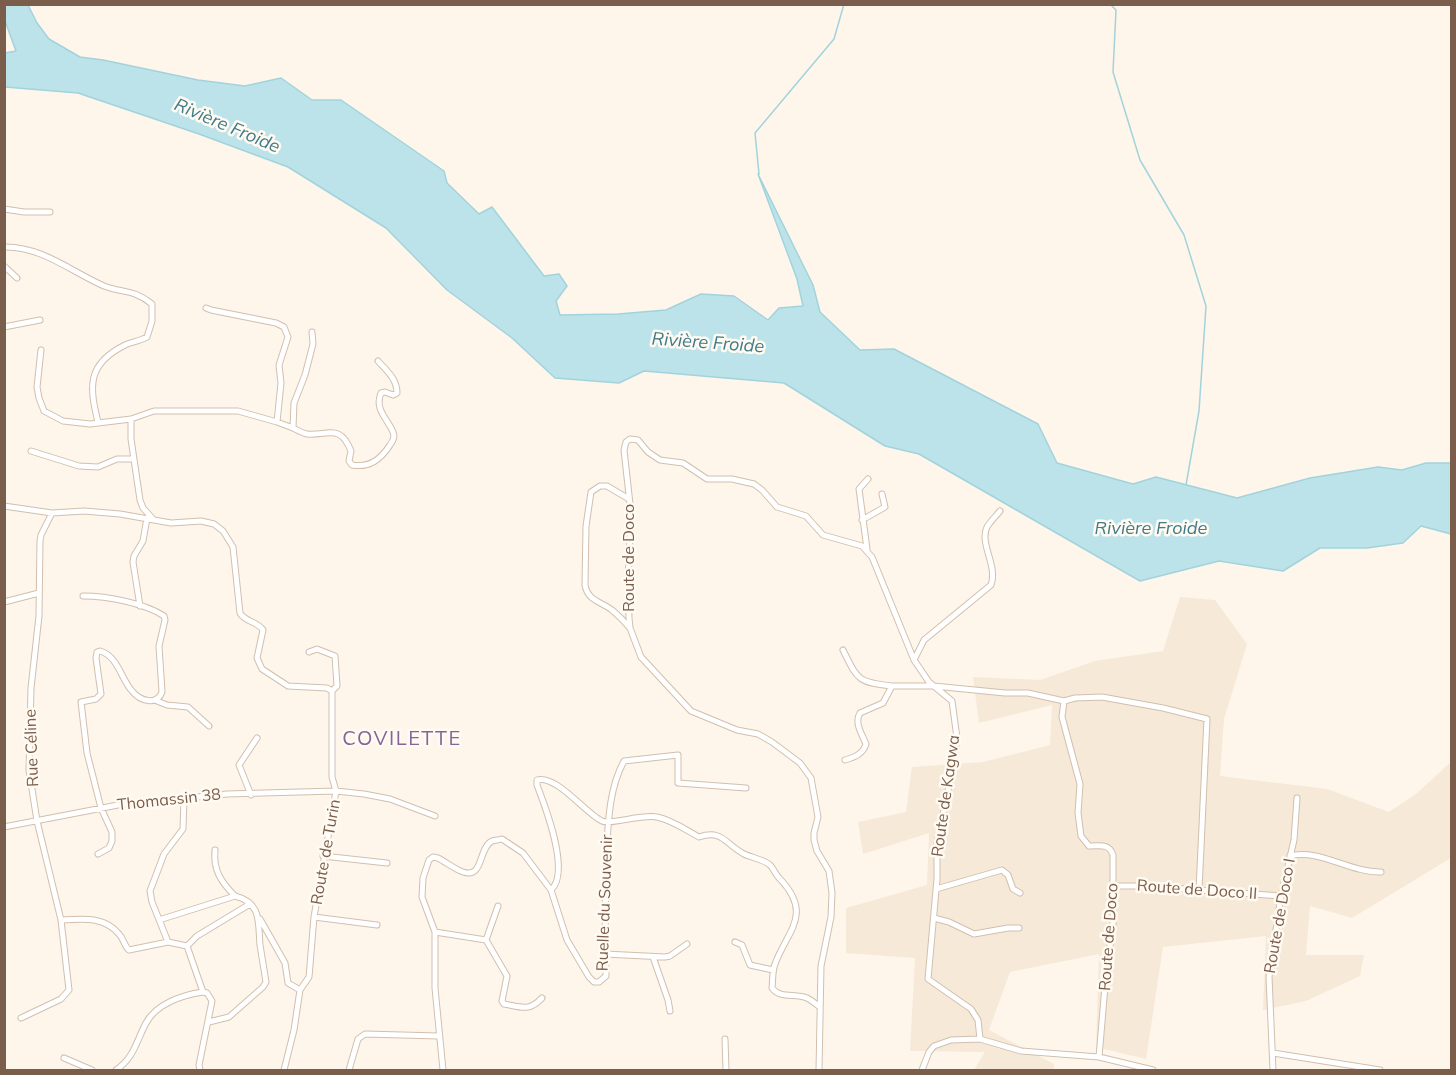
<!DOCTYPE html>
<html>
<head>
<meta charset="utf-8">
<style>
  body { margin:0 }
  #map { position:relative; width:1456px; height:1075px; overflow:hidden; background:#fef6eb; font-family:Mulish,sans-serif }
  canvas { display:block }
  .frame { position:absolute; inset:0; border:6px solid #7b5d4b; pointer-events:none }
</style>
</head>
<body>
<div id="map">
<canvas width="1456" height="1075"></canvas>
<div class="frame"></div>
</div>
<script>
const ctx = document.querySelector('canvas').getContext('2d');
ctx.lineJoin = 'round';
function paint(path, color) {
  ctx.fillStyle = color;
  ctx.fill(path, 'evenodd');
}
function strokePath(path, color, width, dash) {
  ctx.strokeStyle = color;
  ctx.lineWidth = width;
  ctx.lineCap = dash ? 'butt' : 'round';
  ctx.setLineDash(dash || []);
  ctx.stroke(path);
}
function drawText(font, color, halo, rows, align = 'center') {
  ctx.font = font + ' Mulish,sans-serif';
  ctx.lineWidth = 5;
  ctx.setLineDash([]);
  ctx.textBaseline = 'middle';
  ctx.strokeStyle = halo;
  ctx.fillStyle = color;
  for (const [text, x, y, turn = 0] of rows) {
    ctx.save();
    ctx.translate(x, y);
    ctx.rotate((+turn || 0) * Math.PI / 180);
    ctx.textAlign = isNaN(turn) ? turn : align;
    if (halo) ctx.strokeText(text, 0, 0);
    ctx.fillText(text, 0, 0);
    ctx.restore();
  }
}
const residential = new Path2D(`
  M1180 597 1215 600 1247 644 1224 719 1220 776 1327 789 1389 812 1417 793 1451 762V858L1352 918 1310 906 1306 955H1364L1360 976 1306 1001 1263 1010 1266 936 1163 947 1146 1059 1096 1047 1099 954 1010 972 989 1030 1054 1064V1070H974L985 1052 910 1051 915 958 846 953V908L927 885 929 833 863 854 858 822 906 812 912 767 983 762 1050 745 1052 705 979 723 973 677 1040 680 1095 661 1163 651Z`);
const water = new Path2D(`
  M5 4 28 5 37 23 49 39 80 57 103 60 198 80 245 86 281 78 312 100H341L444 171 447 183 479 214 492 207 544 276 559 274 567 286 556 301 560 315 618 314 666 310 701 294 734 296 768 320 779 308 803 306 797 279 758 174 813 285 820 312 860 350 894 349 1038 424 1057 463 1133 484 1156 477 1237 498 1310 478 1378 467 1402 470 1426 463H1451V534L1421 526 1403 543 1367 548H1320L1283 571 1219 561 1140 581 919 454 885 446 784 383 644 371 619 383 555 378 512 338 447 290 386 228 288 167 199 134 78 93 5 87V53L16 51 5 21Z`);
const stream = new Path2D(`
  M1110 4 1116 10 1113 72 1140 160 1184 235 1206 306 1199 411 1186 485
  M759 174 755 133 834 39 844 4`);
const minor = new Path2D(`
  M4 209 24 212H50
  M4 247C41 246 72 272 104 286 122 293 134 289 152 304V321L147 337C140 341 132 342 125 345 87 364 89 386 98 422
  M4 266 17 278
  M206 308 211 310 276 323 284 327 288 337 279 365 281 383 277 422
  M4 327 40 320
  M41 350 37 387 39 398 44 411 63 421 90 424 131 419 154 411H238L277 422 293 428 294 403 305 375 313 344 312 332
  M131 419V439L140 500 143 508 153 519
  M293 428C297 430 302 433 307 434 328 436 340 423 351 451L349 461 352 465C370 468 381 459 390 445 393 441 395 436 393 432 388 419 374 410 381 393L385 392 393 395 397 393C397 379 387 371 378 361
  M31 451 79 466 98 467 117 459H134
  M4 506 52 513
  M862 520 885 507 882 494
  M867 549 859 489 868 479
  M83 596C107 596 144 603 164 616L165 620 159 646 162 692C157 706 140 701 132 691 121 679 118 656 100 651L97 652 96 658 101 694 96 699 81 702 87 753 101 808 112 832V841L109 848 98 854
  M4 602 39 593
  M140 606 133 562 134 556 143 541 147 518
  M629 627C624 621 618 615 612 610 600 601 588 601 585 585L586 526 591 492 600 486H607L629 499
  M843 650C858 680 857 682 892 686
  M309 652 317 649 335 656 337 686 332 691
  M157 701 167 705 188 707 209 726
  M1064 701 1062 717 1080 784 1078 813 1081 836 1089 846C1100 846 1109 843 1113 855V924L1106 974 1099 1057
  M845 760C855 757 863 754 866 744 862 734 854 723 860 713L883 703 892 686H934L1005 693H1028L1064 701 1075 698 1102 697 1163 708 1207 719 1199 890
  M251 795 239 765 257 738
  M4 827 118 805 227 794 336 791 364 794 390 799 435 816
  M215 850C213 870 221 882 235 896
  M323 856 387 863
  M1290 856C1318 848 1351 873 1381 872
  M1113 886H1145L1281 896
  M936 889 1002 870 1008 875 1013 889 1020 893
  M551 890 567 940 589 977 594 982H599L606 976C605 937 605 899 606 860 608 828 608 790 624 761L678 755V783L746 788
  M498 906 486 940 507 976 502 1001 504 1004C521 1007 529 1012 542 998
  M314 917 377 925
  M934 918 949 922 974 934 1008 928H1019
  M260 919 285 963 288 983 300 990
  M61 920C82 919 104 916 119 934 124 939 124 946 129 950L168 942 187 946 203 992
  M159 920 235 896C262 903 258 922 260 945 262 957 264 969 266 982L263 987 229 1017 209 1022
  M435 932 486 940
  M168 942 152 902 150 891 164 854 183 829 184 799
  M735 942 742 945 750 965 773 970
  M187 946 197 936 250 904
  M605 954 665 957 670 956 687 944
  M653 957 668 1000 670 1011
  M21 1018 61 999 69 990 61 920 37 821 29 770 31 688 39 616 40 541 41 535 52 513 84 511 120 514 171 523 201 521 214 524 223 531 233 547 240 613C245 622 257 621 263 630L257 658 262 669 288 686 327 688 332 691V777L336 791 314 917 309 977 300 990 294 1030 284 1070
  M725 1039 726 1070
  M980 1039 978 1020 971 1009 928 979 937 879V843L952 772 957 738 952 701 929 682 914 660 924 640 991 585C998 565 979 544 987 527 990 522 996 516 1000 511
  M1273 1053 1380 1070
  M64 1058 92 1070
  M116 1070C134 1058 136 1042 146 1023 156 1004 182 995 203 992L207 993 212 1001 199 1065 200 1070
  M349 1070 358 1039 365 1034 439 1036
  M443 1070 435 988V932L422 897 423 878 429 860 433 857 438 858C446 862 454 869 463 872 484 879 478 848 492 841 495 840 499 840 502 839L523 853 551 890C571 872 545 806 537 785V780C556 774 585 813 602 821 611 825 642 814 657 817 672 820 686 830 699 837 723 829 726 845 744 854 752 858 763 859 770 865 774 869 776 876 781 880 813 915 787 931 775 964 772 972 773 980 772 988 780 999 795 993 807 998 811 1000 816 1004 820 1007
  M819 1070 821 966 831 917 832 893 829 871 817 851 814 840V833L818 817 811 778 800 763 772 742 758 734 737 730 691 711 641 657 630 628 629 618 628 581 631 513 624 450 626 442 630 439 638 440 648 452 660 460 683 463 707 479H732L754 484 762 490 777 507 806 516 823 535 862 546 872 557 914 660
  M922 1070 929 1052 934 1046 951 1040 980 1039 1021 1051 1099 1057 1153 1070
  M1273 1070 1269 977 1281 896 1294 840 1297 798`);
const streetNames = [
  ["Route de Doco",629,558,-90],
  ["Rue Céline",32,748,-92],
  ["Route de Kagwa",946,796,-82],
  ["Thomassin 38",169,800,-6],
  ["Route de Turin",326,852,-80],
  ["Route de Doco II",1197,890,4],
  ["Ruelle du Souvenir",605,903,-88],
  ["Route de Doco I",1280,916,-80],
  ["Route de Doco",1109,937,-86]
];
const waterNames = [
  ["Rivière Froide",227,126,23],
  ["Rivière Froide",708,343,4],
  ["Rivière Froide",1151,529]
];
const quarterNames = [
  ["COVILETTE",402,739]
];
paint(residential, '#f6e9d8');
paint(water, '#bde3ea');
strokePath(water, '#a2d3dc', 1.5);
strokePath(stream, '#a2d3dc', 1.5);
strokePath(minor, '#d2bfae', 7);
strokePath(minor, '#fff', 5);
drawText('16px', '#7b5d4b', '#fffaf2', streetNames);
drawText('italic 18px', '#3f7b88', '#fffaf2', waterNames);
ctx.letterSpacing = '1.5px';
drawText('20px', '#866497', '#fffaf2', quarterNames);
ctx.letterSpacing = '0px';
</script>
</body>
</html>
